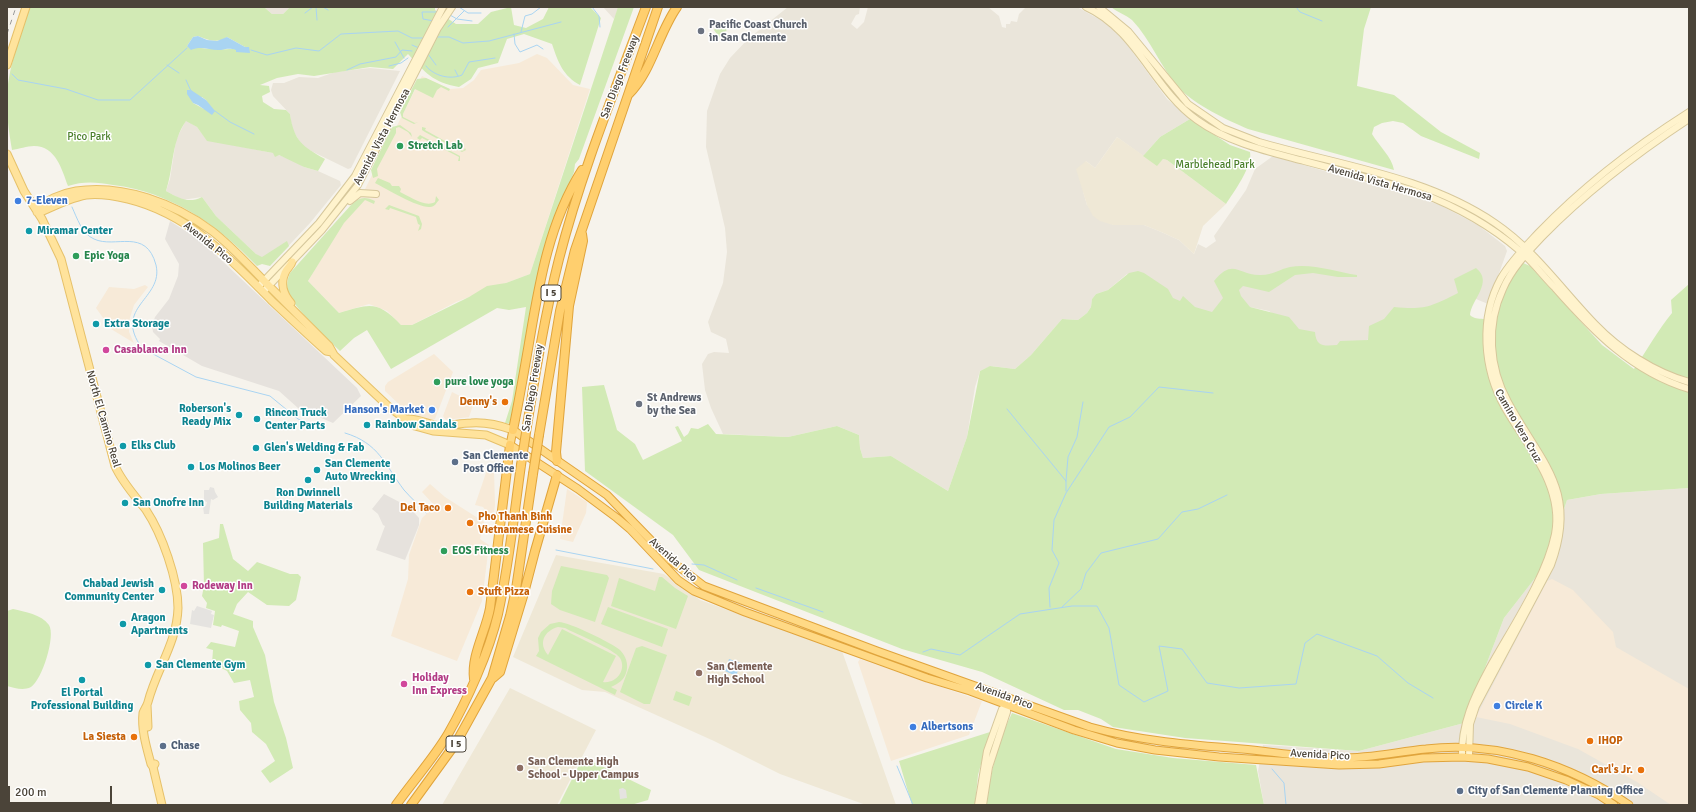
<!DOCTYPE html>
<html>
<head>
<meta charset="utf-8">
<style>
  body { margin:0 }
  #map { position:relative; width:1696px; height:812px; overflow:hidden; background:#f6f3ec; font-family:Signika,sans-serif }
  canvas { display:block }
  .frame { position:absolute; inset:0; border:8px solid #4b4439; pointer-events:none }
  .scale { position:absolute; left:8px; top:786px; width:104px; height:18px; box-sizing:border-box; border:2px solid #4b4439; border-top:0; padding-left:5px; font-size:12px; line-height:14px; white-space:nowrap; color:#4b4439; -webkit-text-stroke:3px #fff; paint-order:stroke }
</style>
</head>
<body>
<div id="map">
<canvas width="1696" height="812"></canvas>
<div class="frame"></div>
<div class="scale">200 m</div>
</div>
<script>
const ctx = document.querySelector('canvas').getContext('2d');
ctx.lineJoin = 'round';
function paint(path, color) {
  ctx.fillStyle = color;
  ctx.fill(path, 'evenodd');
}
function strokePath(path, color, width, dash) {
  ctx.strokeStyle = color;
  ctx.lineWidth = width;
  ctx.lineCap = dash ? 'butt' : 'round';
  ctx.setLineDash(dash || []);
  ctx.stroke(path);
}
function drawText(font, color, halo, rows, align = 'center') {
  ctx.font = font + ' Signika,sans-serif';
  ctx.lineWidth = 3;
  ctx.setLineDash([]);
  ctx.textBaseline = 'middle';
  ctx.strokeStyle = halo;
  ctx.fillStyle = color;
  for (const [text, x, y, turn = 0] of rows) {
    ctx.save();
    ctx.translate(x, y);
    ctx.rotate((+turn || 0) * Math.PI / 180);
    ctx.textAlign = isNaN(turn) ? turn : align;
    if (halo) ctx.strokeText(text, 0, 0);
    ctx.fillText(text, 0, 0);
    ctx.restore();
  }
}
const residential = new Path2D(`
  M264 7H290L283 14H272Z
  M603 7H619L614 19Z
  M788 7H860L859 14 856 15 851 24 857 29 864 22 868 7H988L999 16 1002 27 1006 28V24H1010L1011 21 1017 22 1019 14 1026 7H1077L1106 23 1123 39 1167 99 1190 119 1160 137 1143 156 1117 137 1095 168 1086 161 1083 191 1087 205 1113 225H1144L1159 231 1179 240 1194 254 1198 244 1206 248 1216 241 1214 236 1246 190 1255 169 1273 156 1355 180 1390 188 1440 205 1478 225 1505 246 1507 251 1488 304 1476 299 1327 355 1269 311 1250 307 1212 322 1127 274 1108 290 1096 294 1092 299 1091 307 1087 313 1078 320 1062 319 1031 355 1015 369 991 366 980 371 975 387 967 437 948 491 891 456 863 458 860 448 859 435 837 426 788 437 723 434 711 408 705 390 702 364 708 354 714 352 729 353 726 339 711 332 708 322 723 283 727 252 725 228 706 147 707 111 720 74 730 58 748 39Z
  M370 68 400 71 351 168 348 169 303 147 292 129 290 114 273 96 271 90 273 83H284L299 77 318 78 335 72Z
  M186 120 197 127 207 140 273 153 295 161 304 167 318 171 340 181 341 185 310 223 278 257 260 258 216 216 202 197 182 200 166 191 170 179 176 140Z
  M1689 488V805H1264L1258 771 1263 745 1359 751 1464 723 1504 618 1546 564 1567 500 1601 494Z`);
const commercial = new Path2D(`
  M537 54 547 58 573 85 590 89 530 274 456 302 412 325H401L387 311 369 304 339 313 308 281 356 200 362 195 422 76 450 89 463 88 474 80 481 70 519 63Z
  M145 285 148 287 134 305 129 321V332L134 343 111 329 96 308 109 287 134 289Z
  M434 354 453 372 435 419 433 420 415 415 403 408 385 391V386L388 382Z
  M452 392 474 403 469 417 446 420 443 416Z
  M487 470H494L495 505 493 520 484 519 486 511 483 507 475 505Z
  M430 484 445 497 484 522 480 539 489 545 482 601 457 661 391 636 408 579 409 555 422 518 435 506 422 492Z
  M567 489 587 502 586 513 573 542 560 539Z
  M1552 579 1573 590 1613 632 1616 647 1689 689V805H1671L1637 782 1578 749 1510 724 1476 717 1547 581Z
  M860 659 982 701 969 735 891 761 858 662Z`);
const industrial = new Path2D(`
  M170 221 201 241 357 388 361 396 333 423 298 408 279 391 202 366 159 341 160 339 153 332 152 325 155 317 169 299 178 276 179 264 165 239Z
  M384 494 409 507 419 518V525L405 560 376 550 385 526 383 525 378 514 372 509Z`);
const education = new Path2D(`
  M1117 137 1157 165 1163 159 1167 160 1226 204 1203 226 1194 254 1179 240 1159 231 1144 225H1113L1100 221 1093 216 1087 205 1076 169 1086 161 1095 168Z
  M556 555 664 574 700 600 842 651 896 805H866L780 774 714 741 605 692 582 690 513 657Z
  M510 688 596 730 557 805H442Z`);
const green = new Path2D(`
  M29 7H264L272 14H283L290 7H435V10L456 24H478L491 12 511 7 514 25 526 28 543 19 549 7H590L601 18 580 85C563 76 558 62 552 44L524 34 507 39 498 63 478 68 471 79 459 87C432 82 426 73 408 54L393 69 370 67 314 76 298 74 277 78 260 85 269 86 270 92 262 96 263 102 274 109 286 110 290 114C294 141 302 146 325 159L318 171 304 167 279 155 275 157 273 153 207 141 197 127 186 121C171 142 174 167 166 191 179 198 188 204 202 197L216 216 256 254 262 257 287 241 289 246 270 266 262 264 257 266C218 225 171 192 113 185 97 182 83 181 68 186 62 170 56 146 34 146 27 146 19 149 12 150 9 132 6 113 7 94 9 64 21 35 29 7ZM198 36C208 40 217 44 227 37L245 47C232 51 201 49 187 46L193 37ZM202 97 206 100 208 104 204 109 193 103 192 100Z
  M618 7H634L579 159 575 164 574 172 546 242 511 424 505 423 512 401 526 307 509 310 497 308 391 369 367 330 354 338 340 351C329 340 293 307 289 294 286 287 287 280 290 273L351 205C359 197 365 196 375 201L374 204 365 200 344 223 308 281 339 313C370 304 377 300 401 325H412L469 297 487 286 506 283 530 274Z
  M1111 7H1371L1364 29 1357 86 1394 95 1441 132 1480 153 1479 159 1421 136 1403 123 1393 121 1382 123 1374 127 1372 134C1379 146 1392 157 1394 170L1248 129C1227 120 1195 105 1179 88 1161 68 1151 40 1132 20 1126 15 1117 12 1111 7Z
  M720 23 727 30 719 37 714 30Z
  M426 78 450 89 449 91 441 87 437 90 433 98 415 89 403 114V117L415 123 418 122 414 124 402 118 400 112 417 79Z
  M1190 119 1230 145 1250 152C1253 166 1233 193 1226 204L1167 160 1163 159 1157 166 1143 156 1160 137Z
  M400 125 411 133 412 137 408 132 399 127 396 128V133L377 169 378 176 373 178 371 170 392 127Z
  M422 127 426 128 425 130 463 151 465 148 466 150 462 152 425 132 422 130Z
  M420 135 460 156V161H458L459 157 422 138 420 140 417 138Z
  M378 178 390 183 392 186H399L401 189 400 192C409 196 425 208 435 202L436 196 439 200C436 203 435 207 430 207 418 208 387 189 375 183Z
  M389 205 419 216 422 224 421 229 418 231 420 225 418 224 416 217 390 208 389 210 385 209Z
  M1521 262 1530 266 1602 345 1634 369C1647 350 1658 330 1672 313L1671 300 1689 284V488L1601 494 1567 500 1546 564 1504 618 1464 723 1359 751 1185 738 1113 727 1101 719 1078 710H1064L982 672 902 649 699 570 673 535 585 471 582 387 604 385 617 430 635 444 643 460 682 441 675 427 678 426 684 437 688 434 691 428 698 429 708 424 716 434 788 437 837 426 859 435 860 448 863 458 891 456 948 491 967 437 980 371 990 366 1015 369 1031 355 1062 319 1078 320 1087 313 1091 307 1092 299 1096 294 1108 290 1129 273 1138 271 1144 273 1168 289 1173 298 1180 301 1183 296 1195 307 1212 312 1223 298 1214 281C1234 257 1238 276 1261 275 1273 275 1280 269 1290 267 1312 263 1336 272 1357 275V277H1338L1313 273 1295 275 1269 292 1243 286 1239 290 1241 296 1250 307 1289 317 1299 329 1315 332C1316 347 1324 346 1337 345L1340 341 1368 340 1369 326 1384 319 1394 307C1425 310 1430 307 1458 293L1454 279 1476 268C1494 282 1471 300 1470 315 1476 321 1487 318 1495 319L1506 286Z
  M220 524H223L233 559 248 571 257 562 290 574H298L301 577 296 600 289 606 267 605 248 592 237 604 233 614 253 621V627L265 655 274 702 286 738 293 768 270 783 261 771 275 761 266 744 252 732 251 723 240 710 239 701 254 697 250 680 234 683 227 671 212 663 213 650 206 648 211 642 235 647 239 631 222 625 221 627 213 625 215 611 206 608 207 603 202 596 204 586 203 543 219 538Z
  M561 566 607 575 609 578 595 622 560 610 551 604 552 591Z
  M659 577H662L675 588 688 596 676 629 611 606 619 578 655 591Z
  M608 607 668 629 662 647 601 624Z
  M13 609C25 612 41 614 49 625 56 636 42 680 31 687 23 691 15 688 7 686V611Z
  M559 622C569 622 612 643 620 650 626 656 629 665 626 673 624 680 618 684 611 687L617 690 615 695 536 656 539 651 538 638 541 632 550 624ZM558 627 565 628C576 634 614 649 620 658 627 670 616 684 603 682L616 656 562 629 548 655C538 643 544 631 558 627Z
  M642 646 667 655 650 704H644L620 692 636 648Z
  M676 691 692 697 689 706 673 700Z
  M1012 713 1116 749 1173 758 1256 765 1264 805H986C991 772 997 743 1012 713Z
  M990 732 978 775 975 805H912L899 761Z
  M583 757 651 790 648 800 631 805H559Z`);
const parking = new Path2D(`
  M210 487 214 488 215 492 218 497 213 500 211 499 209 514H204L203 507 206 506 207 502 204 501V490H209Z
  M197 606 212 611 211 614 214 615 211 628 190 624 192 610 194 611Z
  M623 788 626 790 627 798 620 799 619 789Z`);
const water = new Path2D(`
  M198 36 207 40 217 41 227 37 245 47H249L250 53 236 52V50C229 48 227 49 221 50 210 51 202 45 191 50L187 46 193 37Z
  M187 90H191L206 100 215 111 212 115 198 105 193 103 187 94Z
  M729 659 741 663 736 676 725 671Z`);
const stream = new Path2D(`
  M316 7 317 20
  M323 7 328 10
  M459 7 468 13H481
  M592 7 599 16 600 27
  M1296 7 1300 12 1322 21
  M305 13 313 7
  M450 15 457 19 472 21
  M434 21 423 19 422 12H438
  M448 27 464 11
  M521 32 525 16 532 14 541 7
  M514 34 515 44 520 52 537 45 543 49
  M435 37H449L463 43 489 41 561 22
  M395 42 404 58
  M412 45 419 48
  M251 50 267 55 296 48 319 51 341 34 398 31 412 38H424
  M428 54 436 65
  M167 65 179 73
  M389 66 401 63 408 58
  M426 66C434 76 450 80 462 75L469 62 495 58
  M347 70 360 64 396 57 402 50 412 51
  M455 70 458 76
  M12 74 18 80 66 89 98 100H130L187 48
  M186 80 191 91
  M215 111 230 122 254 134
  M72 207C77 218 82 234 94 239 115 249 146 227 156 265 164 299 112 307 142 348L196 377 270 396 298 419 324 428
  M1007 409 1066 481V491
  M345 433C379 443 385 465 404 490 411 498 419 505 426 513
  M1066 481 1068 457 1077 437 1083 402
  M556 550 653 569
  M692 564 704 565 737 580
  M756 588 823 612
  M1050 607 1049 588 1059 563 1052 550 1054 520 1066 493 1109 427 1130 417 1159 387 1213 393
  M1062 607 1081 589 1086 573 1101 553 1158 539 1182 512 1198 509 1227 495
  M923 652 931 649 960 655 1020 614 1072 606H1097L1109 628 1119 685 1144 702 1168 691 1159 646 1182 649 1207 683 1239 688 1296 684 1305 643 1317 634 1377 656 1408 683 1433 698
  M897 766 913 805
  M1272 769 1284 783 1286 805`);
const secondary = new Path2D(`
  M1086 7C1137 30 1153 89 1197 120 1229 143 1266 151 1304 161 1342 171 1380 181 1418 192 1455 206 1489 224 1520 251 1533 262 1543 276 1555 288 1593 331 1632 372 1689 389
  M1099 7 1128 31 1188 104 1223 128 1259 142C1338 165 1426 176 1495 223 1535 250 1562 290 1595 324 1620 350 1654 372 1689 382
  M350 201 360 193 376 194
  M258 287 319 223 355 176 443 7
  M263 292 322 230 358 185 438 28 452 7
  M1462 757C1461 724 1474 697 1489 669 1511 629 1546 578 1555 534 1564 486 1527 446 1505 408 1483 369 1479 318 1501 278 1511 261 1525 247 1538 233 1583 186 1634 147 1689 112
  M1469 757 1470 724 1476 706 1551 565C1579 490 1541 463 1508 402 1489 367 1486 325 1503 289 1512 268 1528 252 1543 236 1587 191 1636 154 1689 119
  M978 805 987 751 1002 709 1007 705
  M983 805 989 767 1007 712 1008 701`);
const primary = new Path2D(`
  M7 65 26 7
  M7 154 24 191 42 219 61 259 115 466C122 482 135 496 146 510 162 534 178 579 178 608 177 643 156 670 148 702 147 706 144 710 143 713 141 730 147 749 151 764L153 767
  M37 212C42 200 64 193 76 191 123 184 174 203 212 231 233 247 251 268 269 286 289 306 309 326 329 346L334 355 389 407 415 426 433 431 486 435 510 445
  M37 212H41C56 205 70 198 86 195 100 193 115 196 128 199 189 214 230 258 272 301 290 318 307 334 326 351L332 352
  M291 303C284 295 280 284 285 273 287 268 291 266 292 262
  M407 419C418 418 429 425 440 426 450 426 461 423 471 423 486 422 499 425 513 430
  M147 705 148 727
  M155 764 153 767 162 805`);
const trunk = new Path2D(`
  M513 430 607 495 670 560 704 586 877 651 1090 727C1140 741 1190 745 1242 749 1273 752 1305 757 1336 758 1366 759 1396 752 1426 749 1497 740 1571 765 1629 805
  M513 430 510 445 578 489 617 518 630 529 678 580 694 591 745 612 927 678 970 691 1074 730 1117 743 1155 750 1219 757 1339 765 1379 764 1423 758 1462 757 1488 759 1528 767 1566 780 1599 795 1614 805`);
const motorway = new Path2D(`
  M629 94C652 71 658 34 677 7
  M527 426C536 370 545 314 559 259 581 173 615 90 646 7
  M513 430C519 401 524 372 529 343 539 284 549 222 582 170
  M539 435 560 311 575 250 658 7
  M557 461 556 452 569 306 583 241 582 234
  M493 678 500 672 524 593 535 551 557 475
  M474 679C471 655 486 631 490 608L510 445
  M396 805C413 781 433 759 448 734 467 701 489 652 498 614 509 565 514 515 521 465
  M411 805 456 743 492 678 510 616 516 589 533 474`);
const rail = new Path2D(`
  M7 34 16 7`);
const motorwayBridge = new Path2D(`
  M521 465 527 426
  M533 474 539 435`);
const markers = [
  [701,31,4,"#6b7280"],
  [400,146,4,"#2e9e5b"],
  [18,201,4,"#3f7fe0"],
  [29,231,4,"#0f9aa8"],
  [76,256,4,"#2e9e5b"],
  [96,324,4,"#0f9aa8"],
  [106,350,4,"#d1479c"],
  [437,382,4,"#2e9e5b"],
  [505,402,4,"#e8710a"],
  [639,404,4,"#6b7280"],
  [432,410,4,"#3f7fe0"],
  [239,415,4,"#0f9aa8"],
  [257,419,4,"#0f9aa8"],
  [367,425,4,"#0f9aa8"],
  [123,446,4,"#0f9aa8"],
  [256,448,4,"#0f9aa8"],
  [455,462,4,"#5c6f8a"],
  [191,467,4,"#0f9aa8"],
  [317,470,4,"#0f9aa8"],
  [308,480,4,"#0f9aa8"],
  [125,503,4,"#0f9aa8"],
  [448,508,4,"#e8710a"],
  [470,523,4,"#e8710a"],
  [444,551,4,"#2e9e5b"],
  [184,586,4,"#d1479c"],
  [162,590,4,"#0f9aa8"],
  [470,592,4,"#e8710a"],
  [123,624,4,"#0f9aa8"],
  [148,665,4,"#0f9aa8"],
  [699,673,4,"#8d6e63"],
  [82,680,4,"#0f9aa8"],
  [404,684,4,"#d1479c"],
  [1497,706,4,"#3f7fe0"],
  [913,727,4,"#3f7fe0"],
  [134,737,4,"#e8710a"],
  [1590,741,4,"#e8710a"],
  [163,746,4,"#5c6f8a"],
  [520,768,4,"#8d6e63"],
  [1641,770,4,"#e8710a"],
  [1460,791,4,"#5c6f8a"]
];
const shields = [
  [551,293,20],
  [456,744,20]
];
const shieldNames = [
  ["I 5",551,293],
  ["I 5",456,744]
];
const worshipNames = [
  ["Pacific Coast Church",709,25],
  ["in San Clemente",709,38],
  ["St Andrews",647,398],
  ["by the Sea",647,411]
];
const streetNames = [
  ["San Diego Freeway",620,77,-69],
  ["Avenida Vista Hermosa",382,137,-62],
  ["Avenida Vista Hermosa",1380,183,16],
  ["Avenida Pico",208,243,39],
  ["San Diego Freeway",533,388,-81],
  ["North El Camino Real",103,419,74],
  ["Camino Vera Cruz",1518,426,60],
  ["Avenida Pico",673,560,42],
  ["Avenida Pico",1004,696,20],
  ["Avenida Pico",1320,755,3]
];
const parkNames = [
  ["Pico Park",89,137],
  ["Marblehead Park",1215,165]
];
const leisureNames = [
  ["Stretch Lab",408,146],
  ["Epic Yoga",84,256],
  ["pure love yoga",445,382],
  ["EOS Fitness",452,551]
];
const shopNames = [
  ["7-Eleven",26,201],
  ["Hanson's Market",424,410,"right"],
  ["Circle K",1505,706],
  ["Albertsons",921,727]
];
const cultureNames = [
  ["Miramar Center",37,231],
  ["Extra Storage",104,324],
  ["Roberson's",231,409,"right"],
  ["Ready Mix",231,422,"right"],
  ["Rincon Truck",265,413],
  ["Center Parts",265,426],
  ["Rainbow Sandals",375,425],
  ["Elks Club",131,446],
  ["Glen's Welding & Fab",264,448],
  ["San Clemente",325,464],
  ["Auto Wrecking",325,477],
  ["Los Molinos Beer",199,467],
  ["Ron Dwinnell",308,493,"center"],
  ["Building Materials",308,506,"center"],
  ["San Onofre Inn",133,503],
  ["Chabad Jewish",154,584,"right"],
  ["Community Center",154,597,"right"],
  ["Aragon",131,618],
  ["Apartments",131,631],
  ["San Clemente Gym",156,665],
  ["El Portal",82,693,"center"],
  ["Professional Building",82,706,"center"]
];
const hotelNames = [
  ["Casablanca Inn",114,350],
  ["Rodeway Inn",192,586],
  ["Holiday",412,678],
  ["Inn Express",412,691]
];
const foodNames = [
  ["Denny's",497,402],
  ["Del Taco",440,508],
  ["Pho Thanh Binh",478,517,"left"],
  ["Vietnamese Cuisine",478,530,"left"],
  ["Stuft Pizza",478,592,"left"],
  ["La Siesta",126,737],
  ["IHOP",1598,741,"left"],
  ["Carl's Jr.",1633,770]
];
const serviceNames = [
  ["San Clemente",463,456],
  ["Post Office",463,469],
  ["Chase",171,746],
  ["City of San Clemente Planning Office",1468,791]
];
const educationNames = [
  ["San Clemente",707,667],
  ["High School",707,680],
  ["San Clemente High",528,762],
  ["School - Upper Campus",528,775]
];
paint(residential, '#eae5da');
paint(commercial, '#f7ead8');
paint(industrial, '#e6e2dd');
paint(education, '#efe8d6');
paint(green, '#d2eab5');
paint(parking, '#e5e3e0');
paint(water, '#a9d4f2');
strokePath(stream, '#a9d4f2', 1);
strokePath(secondary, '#d6c79b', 8);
strokePath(primary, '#e6c16a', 9);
strokePath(trunk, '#e0a43c', 9);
strokePath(motorway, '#e0a43c', 10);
strokePath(secondary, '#fff3cd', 6);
strokePath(primary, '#ffe39c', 7);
strokePath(trunk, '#ffd985', 7);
strokePath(motorway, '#ffcf6e', 8);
strokePath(rail, '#9a9a9a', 1, [5, 5]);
strokePath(motorwayBridge, '#e0a43c', 10, []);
strokePath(motorwayBridge, '#ffcf6e', 8);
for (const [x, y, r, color] of markers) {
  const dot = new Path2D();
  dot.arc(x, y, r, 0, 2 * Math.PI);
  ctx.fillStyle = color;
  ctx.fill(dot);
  strokePath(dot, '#fff', 1.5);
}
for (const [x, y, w] of shields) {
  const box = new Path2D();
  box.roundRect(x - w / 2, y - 8, w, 16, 3);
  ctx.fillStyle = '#fff';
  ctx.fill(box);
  strokePath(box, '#4b4439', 1);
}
drawText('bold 10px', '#4b4439', null, shieldNames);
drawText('bold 11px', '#5b616d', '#fff', worshipNames, 'left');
drawText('11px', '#4b4439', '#fff', streetNames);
drawText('11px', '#4a7f2a', '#fff', parkNames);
drawText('bold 11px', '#27864d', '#fff', leisureNames, 'left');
drawText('bold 11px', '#366cbe', '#fff', shopNames, 'left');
drawText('bold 11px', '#0d838f', '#fff', cultureNames, 'left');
drawText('bold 11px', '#b23c85', '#fff', hotelNames, 'left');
drawText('bold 11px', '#c56008', '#fff', foodNames, 'right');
drawText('bold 11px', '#4e5e75', '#fff', serviceNames, 'left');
drawText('bold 11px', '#785e54', '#fff', educationNames, 'left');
</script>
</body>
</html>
